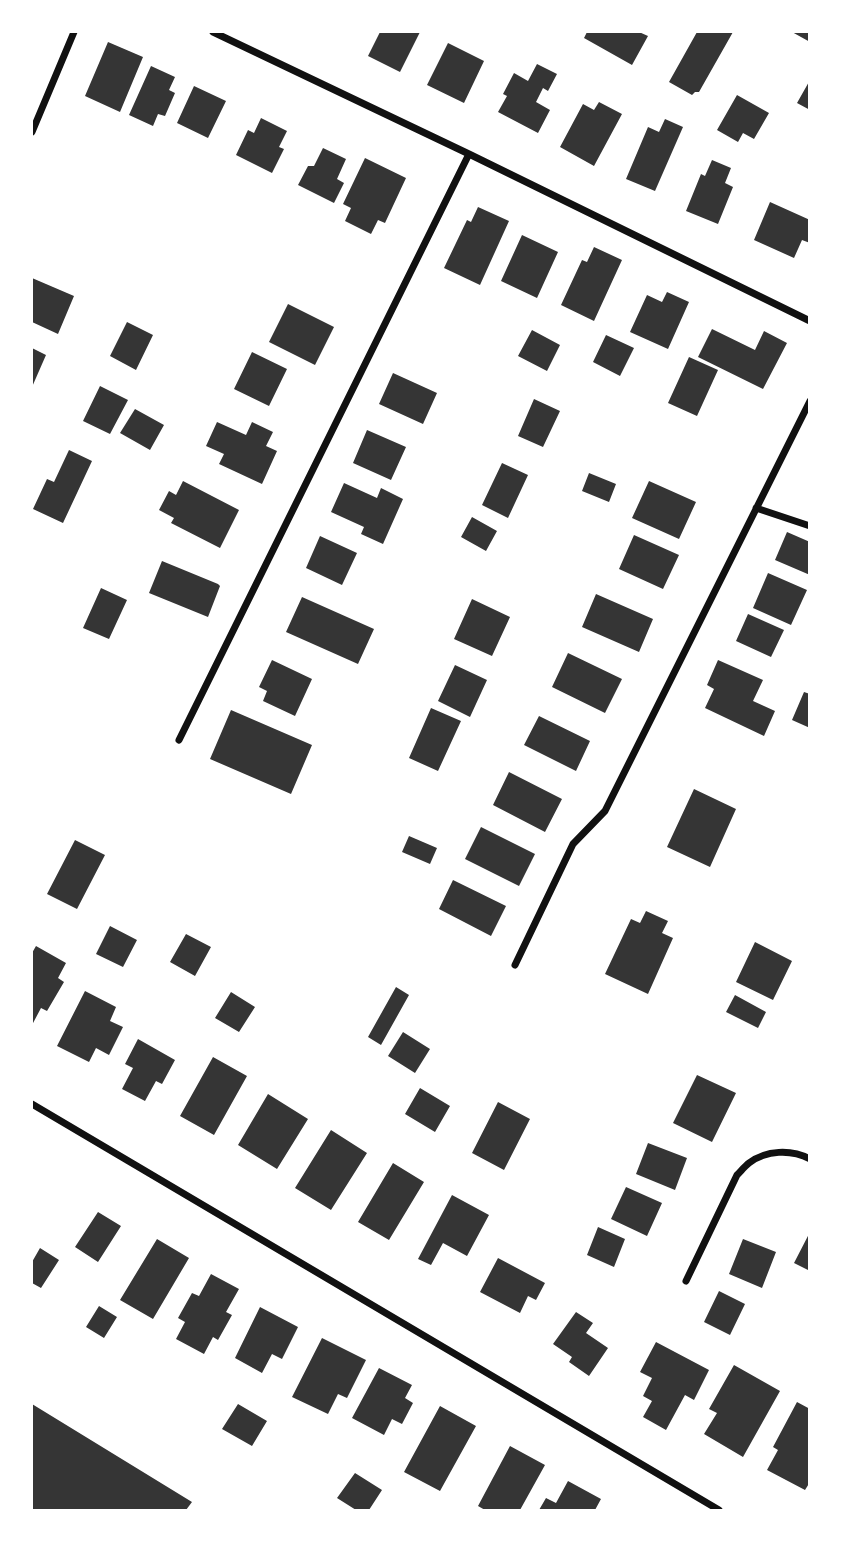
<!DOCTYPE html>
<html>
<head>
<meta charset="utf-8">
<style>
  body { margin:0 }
  #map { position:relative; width:841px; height:1542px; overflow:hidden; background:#fff; font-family:"Noto Sans",sans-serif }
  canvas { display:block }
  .frame { position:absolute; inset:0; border:33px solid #fff; pointer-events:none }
</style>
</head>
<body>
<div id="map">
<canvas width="841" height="1542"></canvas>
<div class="frame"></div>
</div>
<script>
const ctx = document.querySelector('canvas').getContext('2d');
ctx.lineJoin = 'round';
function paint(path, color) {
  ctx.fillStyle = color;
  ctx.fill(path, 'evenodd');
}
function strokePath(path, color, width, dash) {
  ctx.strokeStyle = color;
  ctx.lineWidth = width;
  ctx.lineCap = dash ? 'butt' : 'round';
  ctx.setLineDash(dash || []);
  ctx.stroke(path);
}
const building = new Path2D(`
  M380 32H420L400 72 368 56Z
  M587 32H639L648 36 632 65 584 38Z
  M697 32H733L699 92H695L692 95 669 82Z
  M792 32H810V42Z
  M108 42 143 57 120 112 85 96Z
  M448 43 484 61 464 103 427 85Z
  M537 64 557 74 548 91 543 88 536 102 550 110 538 133 498 112 507 96 503 94 514 73 528 81Z
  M151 66 175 77 169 90 175 93 165 116 158 114 153 126 129 115Z
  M810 80V110L797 103Z
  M194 86 226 101 208 138 177 123Z
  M737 95 769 113 754 139 743 133 738 142 717 130Z
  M599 102 622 114 594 166 560 147 583 104 594 110Z
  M261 118 287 131 279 147 284 149 272 173 236 155 248 130 254 133Z
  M665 119 683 127 655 191 626 179 648 127 659 132Z
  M323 148 346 159 337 179 344 183 334 203 298 185 308 166H314Z
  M365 158 406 178 385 223 378 220 371 234 345 221 351 208 343 204Z
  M712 160 731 168 725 183 733 187 718 224 686 211 701 174 705 176Z
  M770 202 810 220V243L802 240 794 258 754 240Z
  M478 207 509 221 480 285 444 268 467 220 471 222Z
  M522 235 558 252 537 298 501 281Z
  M594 247 622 260 594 321 561 305 582 260 587 262Z
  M32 278 74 296 58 334 32 322Z
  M667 292 689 302 668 349 630 332 647 295 662 302Z
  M288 304 334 327 315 365 269 342Z
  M127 322 153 335 136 370 110 356Z
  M712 329 755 350 764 331 787 343 763 389 698 357Z
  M532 330 560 345 547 371 518 356Z
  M606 335 634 348 620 376 593 362Z
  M32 348 46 355 32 387Z
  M252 352 287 369 269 406 234 389Z
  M689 357 718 370 697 416 668 403Z
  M393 373 437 393 423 424 379 404Z
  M100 386 128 400 110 434 83 421Z
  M534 399 560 411 543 447 518 436Z
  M135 409 164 425 150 450 120 433Z
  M217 422 246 435 252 422 273 432 266 446 277 451 262 484 219 464 224 454 206 446Z
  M367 430 406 447 391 480 353 463Z
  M69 450 92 461 63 523 33 509 47 479 54 482Z
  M502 463 528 475 508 518 482 505Z
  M589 473 616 484 609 502 582 491Z
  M183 481 239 510 220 548 171 523 174 518 159 510 169 491 176 495Z
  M649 481 696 502 679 539 632 518Z
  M344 483 377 498 381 488 403 499 383 544 361 534 364 527 331 512Z
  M472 517 497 531 486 551 461 537Z
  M787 532 810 542V575L775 560Z
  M634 535 679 555 663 589 619 569Z
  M320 536 357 553 342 585 306 568Z
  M162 561 218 584 220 586 208 617 149 593Z
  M768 573 807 590 791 625 753 608Z
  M101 588 127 600 109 639 83 628Z
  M596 594 653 619 639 652 582 627Z
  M302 597 374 629 358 664 286 632Z
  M472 599 510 617 492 656 454 639Z
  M748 614 784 630 771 657 736 641Z
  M568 653 622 679 605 713 552 687Z
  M272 660 312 679 295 716 263 701 267 691 259 687Z
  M718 660 763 680 753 701 775 711 764 736 705 708 714 689 707 685Z
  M455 665 487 680 470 717 438 701Z
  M804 692 810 694V728L792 720Z
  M431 708 461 721 438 771 409 758Z
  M231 710 312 745 291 794 210 759Z
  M539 716 590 741 576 771 524 745Z
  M509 772 562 799 545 832 493 805Z
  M694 789 736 809 710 867 667 847Z
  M481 827 535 854 519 886 465 859Z
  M409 836 437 848 430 864 402 852Z
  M75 840 105 855 77 909 47 894Z
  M453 880 506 906 491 936 439 909Z
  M646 911 668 921 662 933 673 938 648 994 605 974 631 919 640 923Z
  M110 926 137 940 123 967 96 954Z
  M186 934 211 947 195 976 170 962Z
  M755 942 792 961 773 1000 736 982Z
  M36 946 66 963 58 978 64 982 47 1011 41 1008 32 1025V953Z
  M396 987 409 995 381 1045 368 1037Z
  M85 991 116 1007 110 1021 123 1027 109 1055 96 1048 89 1062 57 1046Z
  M231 992 255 1007 239 1032 215 1018Z
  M735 995 766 1012 758 1028 726 1012Z
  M403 1032 430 1049 415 1073 388 1056Z
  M138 1039 175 1060 162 1084 156 1081 145 1101 122 1089 133 1068 125 1064Z
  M213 1057 247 1076 214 1135 180 1116Z
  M697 1075 736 1093 712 1142 673 1123Z
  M420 1088 450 1106 435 1132 405 1114Z
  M268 1094 308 1119 277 1169 238 1145Z
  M498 1102 530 1119 504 1170 472 1153Z
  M331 1130 367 1153 331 1210 295 1188Z
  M648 1143 687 1158 675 1190 636 1174Z
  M393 1163 424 1182 389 1240 358 1222Z
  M626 1187 662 1203 647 1236 611 1219Z
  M452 1195 489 1215 467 1256 443 1243 431 1265 418 1259Z
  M98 1212 121 1226 98 1262 75 1247Z
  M598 1227 625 1239 614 1267 587 1255Z
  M810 1232V1271L794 1263Z
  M157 1239 189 1258 153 1319 120 1300Z
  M743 1239 776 1252 762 1288 729 1274Z
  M40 1248 59 1260 41 1288 32 1283V1262Z
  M498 1258 545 1283 536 1300 528 1296 520 1313 480 1292Z
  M211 1274 239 1289 226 1312 232 1315 218 1340 213 1337 204 1354 176 1339 185 1322 178 1318 192 1293 199 1296Z
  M719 1291 745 1304 730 1335 704 1322Z
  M99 1306 117 1317 104 1338 86 1327Z
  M260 1307 298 1327 282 1359 272 1354 262 1373 235 1358Z
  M576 1312 593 1323 586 1333 608 1348 589 1376 569 1362 572 1357 553 1344Z
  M322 1338 366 1360 347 1398 338 1394 328 1414 292 1397Z
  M656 1342 709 1370 694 1400 685 1395 666 1430 643 1417 652 1401 643 1396 652 1378 640 1372Z
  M734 1365 780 1391 743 1457 704 1434 717 1413 709 1409Z
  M379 1368 412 1385 405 1398 413 1403 402 1424 392 1419 384 1435 352 1418Z
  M797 1402 810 1409V1482L805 1490 767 1470 778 1450 773 1447Z
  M32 1404 192 1502 186 1510H32Z
  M238 1404 267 1421 252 1446 222 1429Z
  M440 1406 476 1426 440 1491 404 1472Z
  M510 1446 545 1465 520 1510H485L478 1506Z
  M355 1473 382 1490 369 1510H356L337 1498Z
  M568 1481 601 1499 595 1510H539L546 1498 556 1503Z`);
const minor = new Path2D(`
  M213 32 469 154 810 321
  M32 132 74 32
  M756 508 810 526
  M179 740 469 154
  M515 965 573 844 605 811 810 401
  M32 1104 719 1510
  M686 1281 737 1175C741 1171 745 1166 749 1163 766 1150 791 1149 810 1159`);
paint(building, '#353535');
strokePath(minor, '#111', 7);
</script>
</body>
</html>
